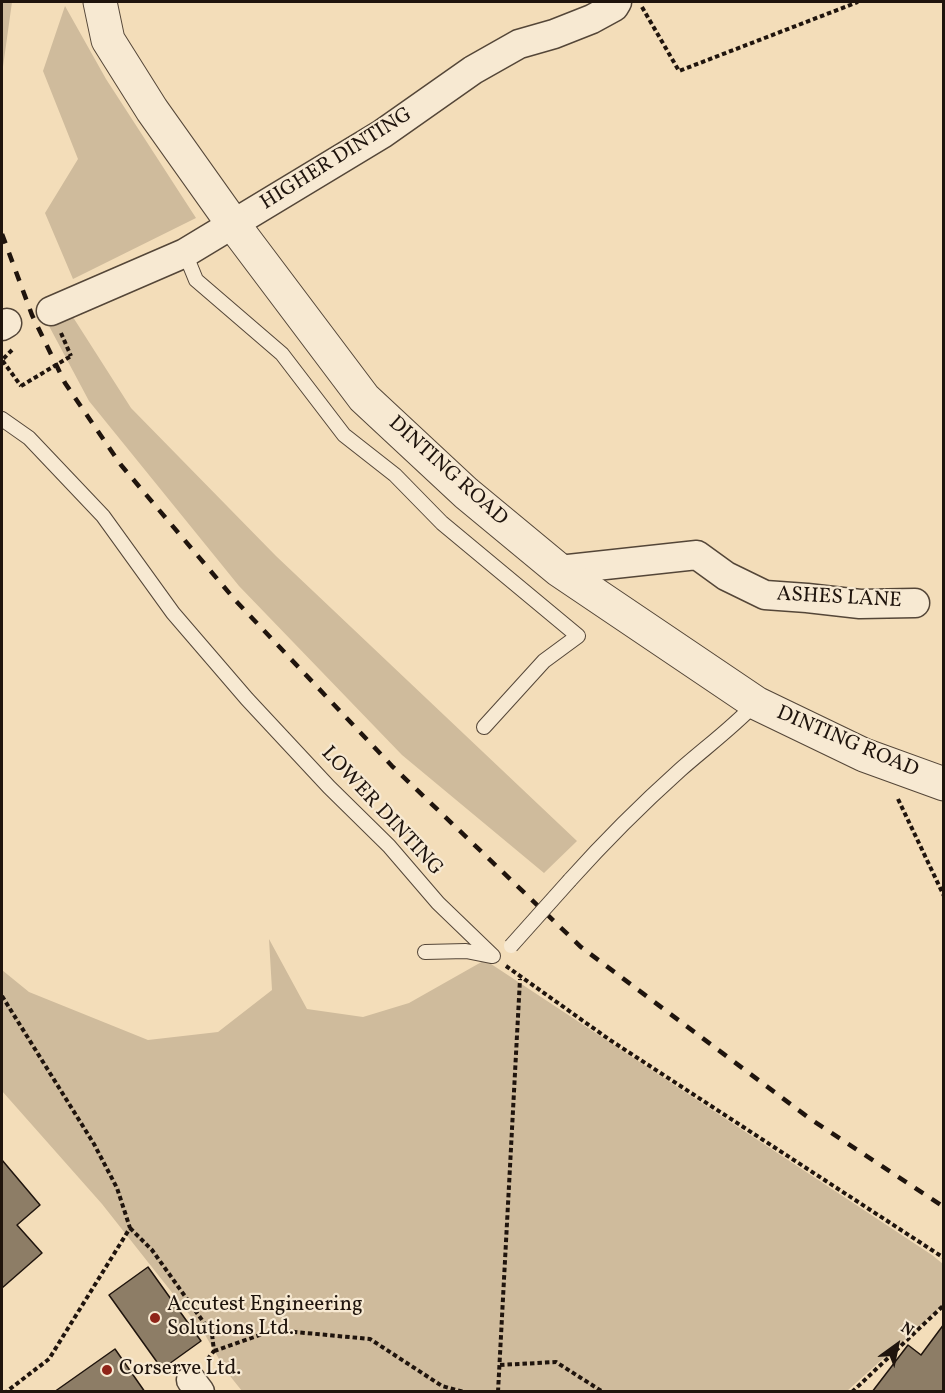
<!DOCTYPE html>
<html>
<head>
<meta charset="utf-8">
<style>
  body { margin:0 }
  #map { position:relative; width:945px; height:1393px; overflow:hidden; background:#f3ddb9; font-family:Vollkorn,serif }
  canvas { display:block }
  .frame { position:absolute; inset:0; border:3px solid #1f140d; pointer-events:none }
  .north { position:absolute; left:867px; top:1315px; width:60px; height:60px; -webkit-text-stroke:4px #f7e9d2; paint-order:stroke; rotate:33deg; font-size:16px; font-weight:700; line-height:24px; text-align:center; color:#1f140d }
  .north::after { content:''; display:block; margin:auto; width:21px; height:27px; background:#1f140d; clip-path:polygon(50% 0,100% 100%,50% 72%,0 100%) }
</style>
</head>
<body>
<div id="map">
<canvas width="945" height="1393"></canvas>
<div class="frame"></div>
<div class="north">N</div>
</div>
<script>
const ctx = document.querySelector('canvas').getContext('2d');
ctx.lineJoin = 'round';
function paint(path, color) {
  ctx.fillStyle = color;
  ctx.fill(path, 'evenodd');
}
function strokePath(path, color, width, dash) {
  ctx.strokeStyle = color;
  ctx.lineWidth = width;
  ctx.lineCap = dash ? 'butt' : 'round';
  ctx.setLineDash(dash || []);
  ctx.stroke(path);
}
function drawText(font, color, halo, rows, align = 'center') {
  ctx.font = font + ' Vollkorn,serif';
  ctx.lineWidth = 4.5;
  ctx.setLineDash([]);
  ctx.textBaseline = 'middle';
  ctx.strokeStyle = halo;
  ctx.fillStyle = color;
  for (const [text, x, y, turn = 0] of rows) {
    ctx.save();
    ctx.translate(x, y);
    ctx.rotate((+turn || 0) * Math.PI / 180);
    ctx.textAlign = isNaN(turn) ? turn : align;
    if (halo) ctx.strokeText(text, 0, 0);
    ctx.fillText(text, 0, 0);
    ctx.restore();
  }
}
const green = new Path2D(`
  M2 2H12L2 74Z
  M65 6 106 79 196 218 73 279 45 213 78 159 43 71Z
  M71 314 131 408 276 556 577 841 544 873 402 755 239 586 89 401 49 326Z
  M269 939 307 1009 363 1017 409 1003 485 960 932 1255 943 1264V1305L847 1391H242L226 1371 204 1333 102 1204 2 1091V970L29 992 148 1040 218 1032 272 990Z`);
const building = new Path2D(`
  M2 1160 40 1205 17 1225 42 1253 2 1288Z
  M148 1267 201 1341 162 1369 109 1295Z
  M944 1324V1392H872L908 1345 921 1355Z
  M115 1349 145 1392H54Z`);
const path = new Path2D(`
  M642 7 679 71 858 2
  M61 333 71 356
  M12 350 2 360 21 386
  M898 799 944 896
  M506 966 610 1040 944 1258
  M2 996 94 1144 117 1188 130 1228 49 1359 6 1392
  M130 1228 152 1250 212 1334 214 1351 206 1361
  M214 1351 274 1330 370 1339 442 1386 464 1392
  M500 1365 556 1362 603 1392
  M498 1392 520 979
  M852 1392 944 1305`);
const service = new Path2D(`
  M185 253 196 280 282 354 344 435 395 475 442 523 578 636 544 661 484 727
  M2 419 29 438 103 516 173 613 247 699 329 787 389 846 438 903 493 956
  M570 880C605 841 641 805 680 770 705 748 732 728 756 703
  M425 952 466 951 491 956`);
const minor = new Path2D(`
  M51 311 185 253 382 134 473 70 519 44 554 34 592 19 614 7 617 2
  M2 326 7 323
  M559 570 697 555 726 576 765 595 807 598 860 604 915 603
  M191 1380 200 1392`);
const tertiary = new Path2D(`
  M100 2 108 40 152 110 233 224 364 398 466 493 559 570 756 703 864 755 944 784`);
const rail = new Path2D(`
  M2 234 32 315 65 383 121 465 236 601 392 766 581 947 809 1118 944 1207`);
const pathBridge = new Path2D(`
  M21 386 71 356`);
const serviceBridge = new Path2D(`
  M511 946 570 880`);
const markers = [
  [155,1318,6,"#8f2418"],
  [107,1370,6,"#8f2418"]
];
const streetNames = [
  ["HIGHER DINTING",337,160,-32],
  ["DINTING ROAD",447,472,42],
  ["ASHES LANE",839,599,3],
  ["DINTING ROAD",847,743,23],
  ["LOWER DINTING",381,812,47]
];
const poiNames = [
  ["Accutest Engineering",167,1306],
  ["Solutions Ltd.",167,1330],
  ["Corserve Ltd.",119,1370]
];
paint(green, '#cfbb9c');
paint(building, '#8d7d66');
strokePath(building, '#1f140d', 1.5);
strokePath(service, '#544638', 16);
strokePath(minor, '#544638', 31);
strokePath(tertiary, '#544638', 35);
strokePath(path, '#1f140d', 4, [4.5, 3]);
strokePath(service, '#f7e9d2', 14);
strokePath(minor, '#f7e9d2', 28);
strokePath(tertiary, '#f7e9d2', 33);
strokePath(rail, '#1f140d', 4.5, [10, 10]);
strokePath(serviceBridge, '#544638', 16, []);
strokePath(pathBridge, '#1f140d', 4, [4.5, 3]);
strokePath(serviceBridge, '#f7e9d2', 14);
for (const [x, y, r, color] of markers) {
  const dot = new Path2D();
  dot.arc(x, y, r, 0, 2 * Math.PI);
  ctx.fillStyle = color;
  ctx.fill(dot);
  strokePath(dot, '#f7e9d2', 2);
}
drawText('21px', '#1f140d', '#f7e9d2', streetNames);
drawText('21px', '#1f140d', '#f7e9d2', poiNames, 'left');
</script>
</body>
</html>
